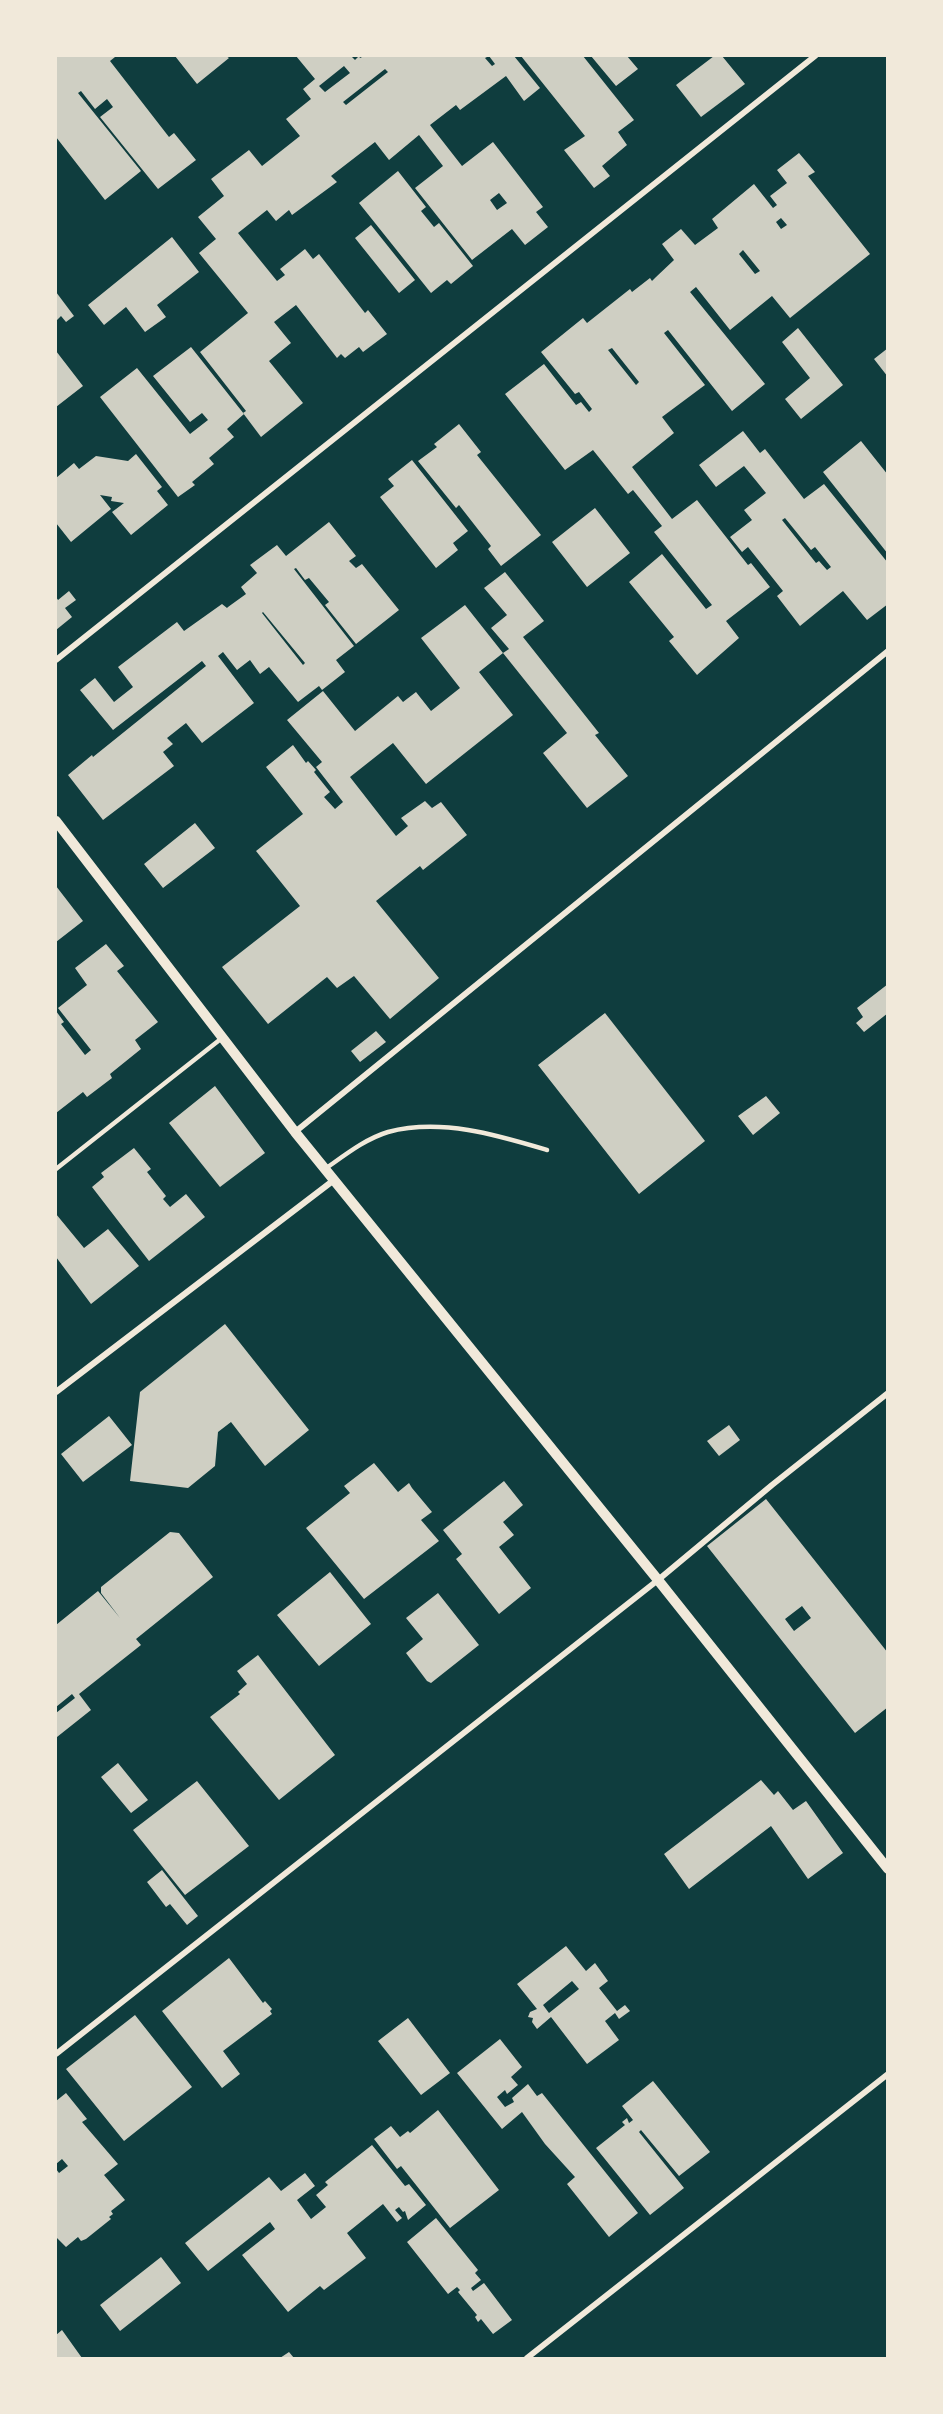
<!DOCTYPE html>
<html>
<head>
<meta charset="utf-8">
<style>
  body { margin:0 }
  #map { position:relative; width:943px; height:2414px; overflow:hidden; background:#0f3d3e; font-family:"PT Serif",serif }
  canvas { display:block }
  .frame { position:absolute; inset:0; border:57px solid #f1e9da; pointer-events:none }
</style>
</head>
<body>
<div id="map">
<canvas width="943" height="2414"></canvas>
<div class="frame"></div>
</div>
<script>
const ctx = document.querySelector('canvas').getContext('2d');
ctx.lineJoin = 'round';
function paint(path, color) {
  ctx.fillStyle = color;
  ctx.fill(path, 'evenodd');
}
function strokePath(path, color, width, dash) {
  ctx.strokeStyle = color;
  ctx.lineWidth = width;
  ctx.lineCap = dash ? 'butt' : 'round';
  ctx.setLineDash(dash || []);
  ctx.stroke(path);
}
const building = new Path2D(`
  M58 56H114L115 57 110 61 169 137 174 133 196 160 158 189 100 117 113 107 107 99 95 109 81 91 78 93 141 171 105 200 56 137V58Z
  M175 56H226L229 58 197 84Z
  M296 56H351L355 60 359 56 360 58 364 56H514L540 88 524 101 506 76 460 110 456 105 430 125 462 166 493 142 543 207 536 212 548 227 525 245 512 229 472 260 415 188 443 166 419 135 389 160 375 142 331 176 337 182 292 215 289 210 276 221 267 210 238 233 277 281 285 275 280 269 305 249 313 259 319 254 365 313 368 310 387 334 363 352 359 347 345 358 341 354 337 358 296 305 274 322 291 343 269 361 303 403 261 437 243 413 246 411 200 352 248 313 199 253 216 239 198 217 224 196 211 179 249 150 262 166 300 136 286 119 311 99 303 89 315 79ZM489 56 495 64 492 66 485 58ZM344 66 350 73 325 92 319 86ZM385 69 388 72 346 105 343 102ZM499 193 507 203 497 210 490 200Z
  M521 56H583L634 120 618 132 627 145 602 166 610 176 594 188 564 150 585 136Z
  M591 56H627L638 69 616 86Z
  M714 56H722L745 84 701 117 676 85Z
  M799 153 815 172 808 176 870 254 790 318 772 296 730 330 696 287 690 292 765 384 732 411 668 330 664 333 705 385 662 417 674 433 632 467 672 519 697 500 748 565 751 563 770 587 726 621 739 638 697 675 669 641 674 637 629 582 662 554 706 609 712 605 654 532 662 526 633 490 628 494 593 450 565 470 505 394 544 364 576 405 581 402 589 412 592 409 579 392 575 394 541 352 583 318 587 323 630 289 632 292 650 278 652 281 656 277 674 260 662 244 681 229 695 245 718 228 712 219 754 184 773 208 777 205 770 196 787 183 777 170ZM781 218 787 225 781 229 776 222ZM743 250 760 271 755 274 739 254ZM612 348 639 382 636 385 608 350Z
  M398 171 426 207 421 211 434 227 439 223 473 266 451 284 447 280 431 293 359 203Z
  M371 225 415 280 399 293 355 238Z
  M172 237 199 272 157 305 166 317 145 332 126 307 104 325 88 305Z
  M56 292 74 316 66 322 61 316 56 321Z
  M798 328 843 385 801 419 785 399 810 378 782 342Z
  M191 347 244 414 227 429 234 437 209 458 214 464 192 482 195 485 178 497 100 397 137 368 190 434 208 420 202 413 190 422 153 376Z
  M888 348V377L874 359Z
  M56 351 83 386 56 407Z
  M459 424 481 452 477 455 541 535 501 566 488 549 491 546 459 505 456 508 418 461 437 447 434 444Z
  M743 431 760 453 765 449 804 499 824 484 888 563V604L867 620 843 591 800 626 777 596 783 591 748 547 742 552 730 537 752 520 744 510 766 493 744 466 716 487 699 465ZM785 518 811 550 815 547 831 567 827 570 819 561 816 563 782 520Z
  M861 441 888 475V554L823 472Z
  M136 454 162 487 157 491 168 505 131 535 112 512 124 503 111 501 112 497 100 495 111 509 71 542 56 523V478L74 463 79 469 96 456 128 461Z
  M412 460 468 531 453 543 458 550 436 568 380 497 394 486 388 479Z
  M595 508 630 553 587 587 552 542Z
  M329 522 356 556 349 561 356 568 362 564 399 610 356 644 325 605 329 602 309 578 305 580 296 568 294 569 354 646 336 660 345 672 322 690 319 686 298 702 269 667 260 674 250 660 237 670 223 652 218 656 254 703 202 743 186 723 167 738 173 744 163 752 174 766 103 820 68 775 92 755 93 757 206 666 202 661 113 730 80 690 95 678 114 702 133 687 118 667 177 622 184 631 222 604 227 608 228 607 246 594 241 587 257 573 250 565 277 545 286 556ZM263 612 305 663 303 665 262 613Z
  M505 572 544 621 523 637 599 733 595 735 628 776 587 808 543 753 567 733 503 653 509 649 491 628 507 615 484 588Z
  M69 591 76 600 65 608 72 617 56 630V597L58 600Z
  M465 605 503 653 479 672 513 715 426 784 393 743 350 777 396 836 408 826 401 818 425 801 432 808 441 802 467 835 423 870 420 866 376 901 439 978 390 1019 354 976 337 988 327 977 268 1024 222 967 300 906 256 851 303 814 266 767 293 745 306 763 308 761 316 770 314 772 330 792 324 797 335 809 343 802 316 767 322 762 287 720 323 691 355 731 398 696 403 702 416 692 431 711 460 688 421 638Z
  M195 823 215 848 163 888 144 864Z
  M56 886 83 921 56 942Z
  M106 944 124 966 117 971 158 1022 135 1040 141 1049 110 1074 112 1078 87 1097 83 1092 56 1113V1011L64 1022 61 1024 85 1055 91 1050 58 1008 87 985 75 968Z
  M888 984V1013L864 1032 856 1023 863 1017 857 1008Z
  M605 1013 705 1141 639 1194 538 1065Z
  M376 1031 386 1042 360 1062 351 1051Z
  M215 1086 265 1153 220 1187 169 1123Z
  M766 1096 780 1113 753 1135 738 1116Z
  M134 1148 151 1169 147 1172 166 1196 163 1199 170 1207 186 1194 205 1217 149 1261 92 1187 104 1177 101 1173Z
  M56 1214 84 1248 108 1229 139 1266 91 1304 56 1257Z
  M225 1324 309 1430 265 1466 231 1422 218 1432 215 1466 188 1488 130 1481 140 1392Z
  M109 1416 132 1445 83 1482 61 1454Z
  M729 1425 740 1440 719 1456 707 1441Z
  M374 1463 398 1492 409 1483 412 1488 432 1512 421 1520 439 1541 364 1599 306 1528 350 1493 344 1486Z
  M504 1481 523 1505 503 1522 514 1535 499 1547 531 1588 499 1614 456 1559 462 1554 443 1530Z
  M766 1499 888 1653V1707L855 1733 707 1546ZM802 1606 811 1618 794 1631 785 1619Z
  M170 1532 179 1533 213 1577 136 1639 141 1645 79 1694 91 1710 57 1737 56 1713 75 1698 72 1694 56 1707V1625L98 1591 120 1618 101 1593V1587Z
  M330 1572 371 1624 319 1666 277 1615Z
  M438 1593 479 1645 431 1683 427 1681 406 1653 423 1639 406 1618Z
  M258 1655 335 1755 279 1800 210 1717 240 1694 238 1692 247 1684 237 1671Z
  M118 1763 148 1800 131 1813 101 1777Z
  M761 1780 774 1795 778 1791 793 1810 806 1801 843 1853 808 1879 771 1826 689 1889 664 1854Z
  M197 1781 249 1846 185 1895 133 1830Z
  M162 1870 198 1916 187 1925 170 1904 166 1907 147 1882Z
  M566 1946 586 1971 595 1963 608 1981 599 1988 617 2011 625 2005 630 2011 619 2019 615 2013 605 2021 619 2040 587 2064 551 2017 537 2029 532 2022 533 2018 528 2017 530 2012 537 2009 517 1984ZM572 1981 579 1989 549 2013 543 2005Z
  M229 1958 263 2003 265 2001 272 2009 270 2011 272 2014 223 2051 240 2074 222 2088 162 2011Z
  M135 2015 192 2087 124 2141 66 2069Z
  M408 2018 450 2073 421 2095 378 2041Z
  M500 2039 522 2067 511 2077 518 2085 507 2094 505 2090 497 2097 505 2107 514 2102 512 2098 528 2084 537 2096 542 2093 638 2213 609 2237 567 2184 575 2177 545 2144 522 2112 502 2129 457 2073Z
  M653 2081 710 2152 679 2176 641 2130 639 2132 684 2188 650 2215 596 2148 625 2125 622 2122 627 2118 629 2123 633 2120 622 2106Z
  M66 2093 87 2119 82 2122 118 2164 104 2175 125 2200 111 2211 113 2214 109 2217 111 2219 86 2239 81 2241 78 2237 66 2247 56 2237V2169L59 2173 68 2166 62 2159 56 2164V2101Z
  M438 2110 499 2190 450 2228 401 2166 397 2169 374 2139 391 2126 400 2137 408 2131 410 2133Z
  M372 2145 405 2186 409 2184 426 2205 408 2220 405 2211 403 2212 399 2207 395 2210 402 2218 397 2222 383 2204 347 2233 366 2258 324 2290 320 2286 288 2312 242 2255 275 2229 270 2222 208 2271 185 2243 269 2177 281 2191 305 2173 315 2186 297 2200 311 2219 326 2207 316 2195 328 2185 325 2182Z
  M436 2218 478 2270 475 2273 481 2280 471 2288 473 2291 484 2283 512 2320 493 2334 481 2319 478 2322 475 2317 477 2315 458 2292 460 2290 457 2287 448 2294 407 2242Z
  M161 2257 181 2283 120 2331 100 2305Z
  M62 2330 82 2358H56V2335Z
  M289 2352 294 2358H280Z`);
const service = new Path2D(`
  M56 1169 222 1038
  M325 1169C345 1155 365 1139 388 1132 441 1118 497 1135 547 1150`);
const minor = new Path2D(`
  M56 660 815 56
  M295 1132 888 651
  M56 1392 334 1180
  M56 2054 658 1580 772 1485 888 1393
  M527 2358 888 2074`);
const tertiary = new Path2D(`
  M56 821 295 1132 658 1580 888 1869`);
paint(building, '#cfcfc3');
strokePath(service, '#f1e9da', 4.5);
strokePath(minor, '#f1e9da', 6);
strokePath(tertiary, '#f1e9da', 10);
</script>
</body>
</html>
